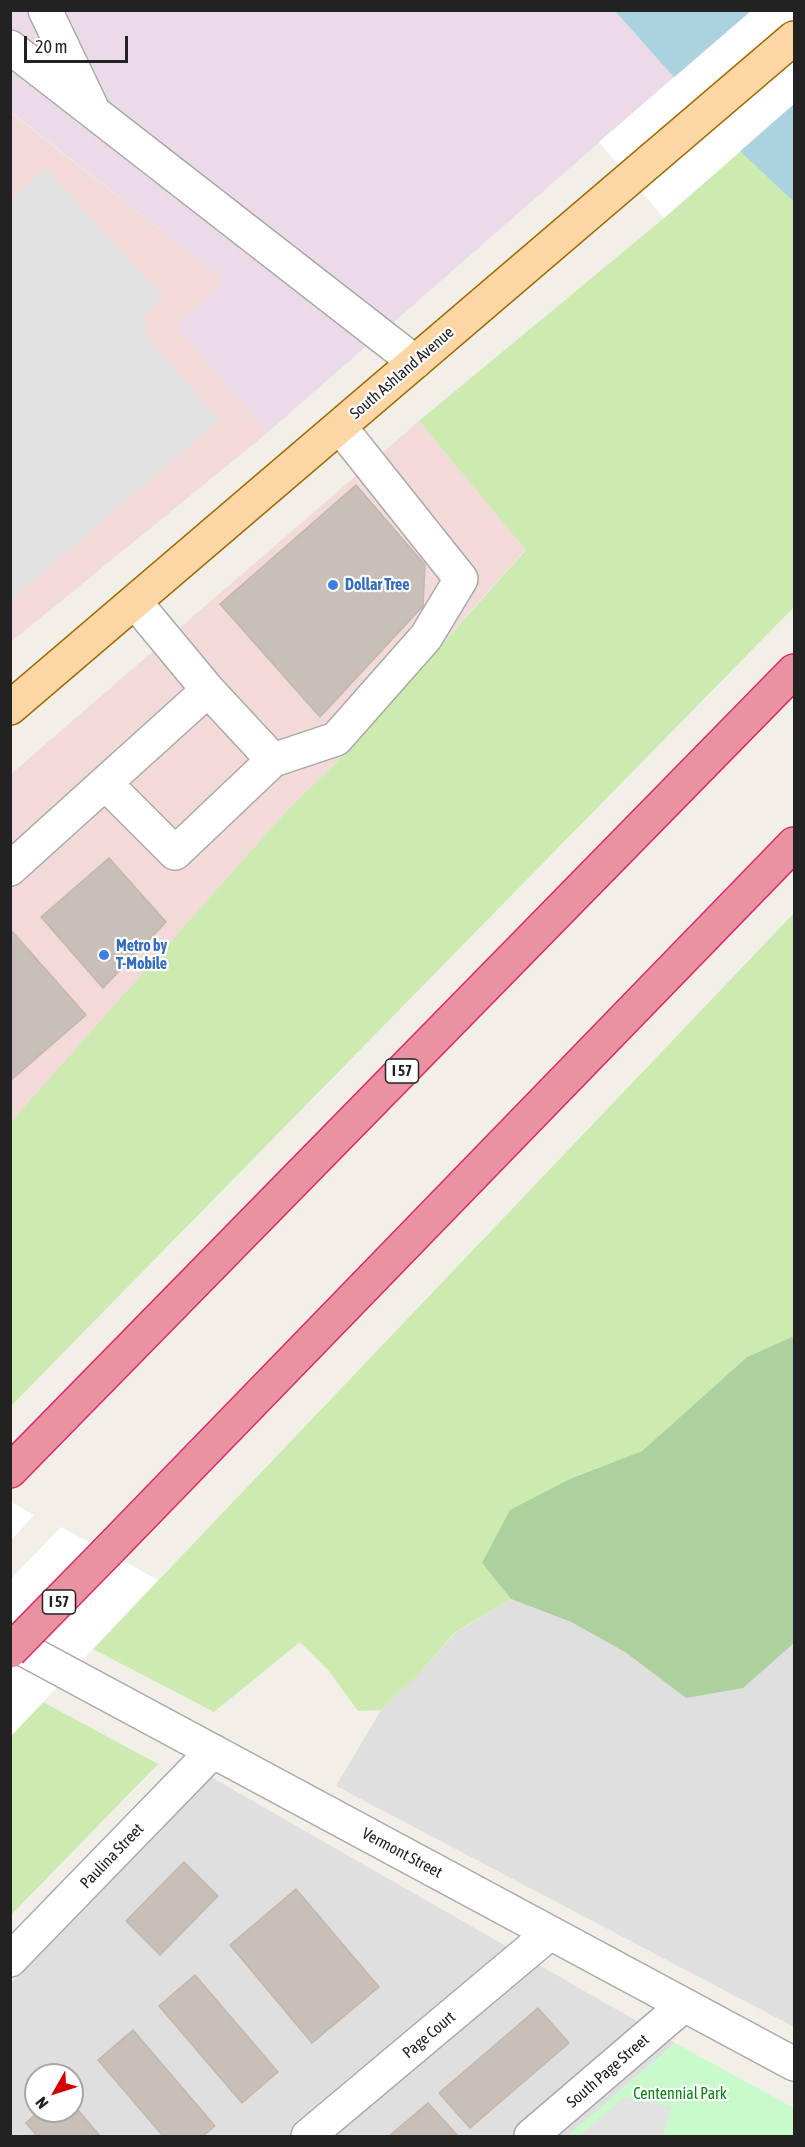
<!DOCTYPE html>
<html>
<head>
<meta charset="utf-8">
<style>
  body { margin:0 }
  #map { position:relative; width:805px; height:2147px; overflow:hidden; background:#f2efe9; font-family:"Asap Condensed",sans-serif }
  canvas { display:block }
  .frame { position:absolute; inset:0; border:12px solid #222; pointer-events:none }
  .north { position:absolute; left:24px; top:2063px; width:60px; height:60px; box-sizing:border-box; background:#fff; border:2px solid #a7a7a7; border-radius:50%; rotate:231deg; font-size:16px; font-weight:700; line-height:24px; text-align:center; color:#222 }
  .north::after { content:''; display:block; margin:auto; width:21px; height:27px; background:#d40000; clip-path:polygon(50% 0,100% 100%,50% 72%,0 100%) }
  .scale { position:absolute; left:24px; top:36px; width:104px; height:27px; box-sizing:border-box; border:3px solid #222; border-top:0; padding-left:8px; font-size:18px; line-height:21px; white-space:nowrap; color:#222; -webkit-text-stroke:4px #fff; paint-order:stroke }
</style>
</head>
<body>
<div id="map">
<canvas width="805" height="2147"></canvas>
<div class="frame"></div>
<div class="north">N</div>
<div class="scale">20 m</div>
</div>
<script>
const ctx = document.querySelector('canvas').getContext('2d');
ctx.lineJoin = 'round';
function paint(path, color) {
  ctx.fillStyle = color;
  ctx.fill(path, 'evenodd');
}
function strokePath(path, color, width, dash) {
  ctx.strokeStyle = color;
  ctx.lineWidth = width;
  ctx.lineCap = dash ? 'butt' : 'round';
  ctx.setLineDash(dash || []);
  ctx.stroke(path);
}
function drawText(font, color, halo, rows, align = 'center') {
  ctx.font = font + ' "Asap Condensed",sans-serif';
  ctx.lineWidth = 4.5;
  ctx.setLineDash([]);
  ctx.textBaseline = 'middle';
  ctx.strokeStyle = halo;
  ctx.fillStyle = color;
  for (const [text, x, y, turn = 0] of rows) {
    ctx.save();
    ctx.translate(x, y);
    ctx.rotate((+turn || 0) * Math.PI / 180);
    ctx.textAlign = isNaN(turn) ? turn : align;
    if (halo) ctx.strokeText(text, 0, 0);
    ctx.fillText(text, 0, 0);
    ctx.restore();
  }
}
const residential = new Path2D(`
  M511 1599 571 1622 625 1652 686 1698 784 1651 794 1643V2027L336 1786 381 1710 420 1673 455 1633Z
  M211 1777 675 2043 568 2136H11L10 1984ZM36 2075H72V2111H36Z`);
const commercial = new Path2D(`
  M10 112 226 281 176 325 267 433 11 642Z
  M419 421 526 549 335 764 290 807 11 1124V774Z`);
const industrial = new Path2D(`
  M10 11H615L675 76 267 433 176 325 226 281 11 112Z`);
const grass = new Path2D(`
  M741 151 794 202V607L11 1406V1122L290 807 335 764 526 550 419 421 664 218Z
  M794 913V1336L747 1357 642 1451 570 1479 482 1563 511 1599 454 1633 420 1673 381 1710 358 1711 328 1670 300 1642 214 1712 93 1649Z
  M43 1702 158 1764 11 1915V1736Z`);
const forest = new Path2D(`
  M794 1336V1643L743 1688 686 1698 625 1652 571 1622 511 1599 482 1563 510 1510 570 1479 642 1451 747 1357Z`);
const park = new Path2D(`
  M675 2043 794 2108V2136H568Z`);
const parking = new Path2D(`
  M45 168 163 297 145 316 146 335 219 420 11 600V200Z
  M624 2097 671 2107 663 2136H579Z`);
const water = new Path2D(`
  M615 11H794V202L740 151Z`);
const pier = new Path2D(`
  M751 11H794V104L664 218 599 142Z
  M11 1502 34 1515 11 1540Z
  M61 1527 158 1580 11 1736V1579Z`);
const building = new Path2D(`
  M356 485 425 565 423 606 320 717 220 604Z
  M109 858 166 922 103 988 41 917Z
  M10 929 86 1015 10 1081Z
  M184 1862 218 1896 160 1955 126 1921Z
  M296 1889 379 1987 312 2043 230 1945Z
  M195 1975 278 2072 242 2103 159 2006Z
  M538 2008 569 2043 470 2128 439 2093Z
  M133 2030 215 2126 203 2136H163L98 2060Z
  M72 2103 100 2136H37L26 2123 39 2111H72Z
  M428 2103 458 2136H389Z`);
const minor = new Path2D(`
  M45 10 91 106
  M10 47 415 362
  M135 602 208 690 273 760
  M105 783 175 853 273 760 336 739 426 637 461 579 340 427
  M10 869 208 690
  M10 1642 794 2064
  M10 1960 213 1751
  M308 2136 550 1933
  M531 2136 684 2005`);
const major = new Path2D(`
  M10 708 794 38`);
const highway = new Path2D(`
  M10 1471 794 671
  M107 1552 794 844`);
const highwayBridge = new Path2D(`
  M10 1651 107 1552`);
const markers = [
  [333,585,6,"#3f7fe0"],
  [104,955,6,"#3f7fe0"]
];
const shields = [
  [402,1071,33],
  [59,1602,33]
];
const shieldNames = [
  ["I 57",402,1071],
  ["I 57",59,1602]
];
const streetNames = [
  ["South Ashland Avenue",402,373,-41],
  ["Vermont Street",402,1853,28],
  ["Paulina Street",112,1856,-46],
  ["Page Court",429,2035,-40],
  ["South Page Street",608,2071,-41]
];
const shopNames = [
  ["Dollar Tree",345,585],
  ["Metro by",116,946],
  ["T-Mobile",116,964]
];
const parkNames = [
  ["Centennial Park",680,2094]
];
paint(residential, '#e0dfdf');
paint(commercial, '#f2dad9');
paint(industrial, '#ebdbe8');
paint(grass, '#cdebb0');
paint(forest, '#add19e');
paint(park, '#c8facc');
paint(parking, '#e2e2e2');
paint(water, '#aad3df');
paint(pier, '#fff');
paint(building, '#c7bfb8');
strokePath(building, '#c4b6ab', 1.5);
strokePath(minor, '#a9a9a9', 36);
strokePath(major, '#a06b00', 36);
strokePath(highway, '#dc2a67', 36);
strokePath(minor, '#fff', 33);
strokePath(major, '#fcd6a4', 33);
strokePath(highway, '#e892a2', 33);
strokePath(highwayBridge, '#dc2a67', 36, []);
strokePath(highwayBridge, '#e892a2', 33);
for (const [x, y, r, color] of markers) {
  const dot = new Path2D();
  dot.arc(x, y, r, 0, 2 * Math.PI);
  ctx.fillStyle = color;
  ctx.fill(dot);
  strokePath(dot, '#fff', 2);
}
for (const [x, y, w] of shields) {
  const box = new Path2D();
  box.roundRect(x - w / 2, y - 12, w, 24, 4.5);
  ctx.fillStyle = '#fff';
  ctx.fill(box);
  strokePath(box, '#222', 1.5);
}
drawText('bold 15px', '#222', null, shieldNames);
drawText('16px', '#222', '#fff', streetNames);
drawText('bold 16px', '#366cbe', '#fff', shopNames, 'left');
drawText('16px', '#0c8416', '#fff', parkNames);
</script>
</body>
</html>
